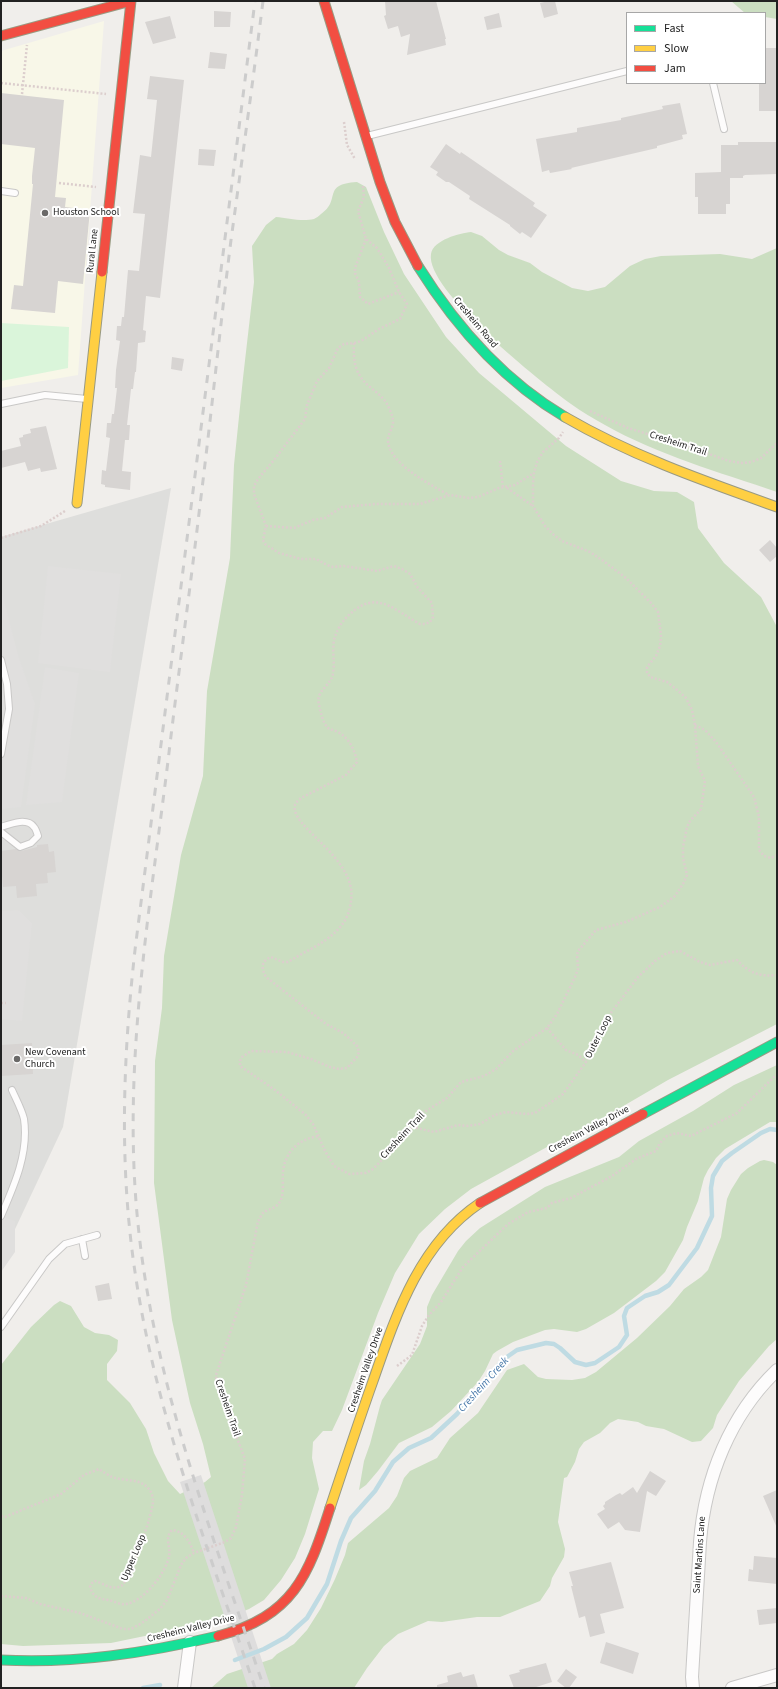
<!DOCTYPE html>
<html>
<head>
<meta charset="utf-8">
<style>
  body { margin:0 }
  #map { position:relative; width:778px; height:1689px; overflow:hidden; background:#f0eeeb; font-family:"Source Sans 3",sans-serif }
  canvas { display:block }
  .frame { position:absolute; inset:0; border:2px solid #222; pointer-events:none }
  .legend { position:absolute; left:626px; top:12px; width:140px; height:72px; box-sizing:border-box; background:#fff; border:1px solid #a7a7a7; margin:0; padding:5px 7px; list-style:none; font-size:12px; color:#222 }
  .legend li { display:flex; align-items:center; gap:8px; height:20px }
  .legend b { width:20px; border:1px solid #a7a7a7 }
</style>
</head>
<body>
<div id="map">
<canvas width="778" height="1689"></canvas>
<div class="frame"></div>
<ul class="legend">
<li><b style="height:5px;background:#16e098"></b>Fast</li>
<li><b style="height:5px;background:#ffcf43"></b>Slow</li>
<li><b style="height:5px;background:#f24e42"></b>Jam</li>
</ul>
</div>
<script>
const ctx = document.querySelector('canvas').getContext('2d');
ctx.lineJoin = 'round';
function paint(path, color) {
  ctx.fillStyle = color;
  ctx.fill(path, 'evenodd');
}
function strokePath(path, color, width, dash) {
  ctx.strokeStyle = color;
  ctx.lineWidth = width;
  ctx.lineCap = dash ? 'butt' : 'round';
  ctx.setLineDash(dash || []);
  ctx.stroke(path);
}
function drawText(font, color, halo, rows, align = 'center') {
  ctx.font = font + ' "Source Sans 3",sans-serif';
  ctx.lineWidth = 4;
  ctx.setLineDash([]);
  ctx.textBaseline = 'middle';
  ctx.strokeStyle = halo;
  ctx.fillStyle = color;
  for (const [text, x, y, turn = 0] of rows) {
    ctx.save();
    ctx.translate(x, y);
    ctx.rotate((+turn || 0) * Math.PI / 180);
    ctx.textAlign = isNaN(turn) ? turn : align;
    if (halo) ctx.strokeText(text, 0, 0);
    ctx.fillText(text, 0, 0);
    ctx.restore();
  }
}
const education = new Path2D(`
  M104 21 78 375 1 388V51Z`);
const religious = new Path2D(`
  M171 488 63 1127 1 1259V537Z`);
const forest = new Path2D(`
  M731 1H777V19L765 17V13H745Z
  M357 182 366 187 384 232 404 274 446 337 479 373 566 446 621 481 654 491 677 492 694 502 698 528 724 563 761 597 777 627V1024L668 1080 601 1119 547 1147 471 1189 445 1209 419 1234 395 1273 378 1313 342 1410 332 1431H323L313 1442 312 1458 319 1489 305 1534 295 1558 281 1580 264 1600 249 1609 222 1620 111 1643 23 1646 1 1644V1365L31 1327 54 1305 60 1301 71 1306 84 1327 95 1333 109 1335 118 1340 117 1351 107 1364V1380L130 1403 146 1429 154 1453 168 1481 180 1494 205 1482 211 1477 203 1444 190 1403 172 1320 154 1183 155 1061 162 1008 164 956 181 855 203 776 207 691 230 558 234 465 243 378 254 282 252 246 266 225 276 217C287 218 302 222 314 219 316 218 319 216 321 214 342 200 321 184 357 182Z
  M471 232 482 236 499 250 508 255 530 263 542 272 572 288 588 291 605 287 630 266 645 259 661 256 720 254 752 259 777 248V492C719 472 658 455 605 425 593 418 582 412 571 404 542 383 425 290 431 254 433 240 460 233 471 232Z
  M777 1065V1122H770L725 1149 716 1158 708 1170 704 1178 698 1201 687 1227 683 1240 665 1272 656 1281 614 1313 586 1329 577 1332 554 1329 545 1330 513 1342 497 1351 493 1354 485 1371 478 1382 451 1411 432 1427 399 1443 378 1471 366 1485 359 1490 364 1461 370 1444 380 1406 382 1400 420 1344 427 1326V1307L432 1295 458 1251 466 1241 480 1228 545 1187 619 1157 639 1141 693 1111 734 1085Z
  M764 1160 773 1162 777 1165V1339L769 1346 739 1381 717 1415 713 1428 701 1441 692 1442 664 1429 646 1426 638 1422 618 1419 610 1423 600 1433 584 1442 579 1449 575 1462 567 1477 564 1478 558 1522 565 1549 564 1557 552 1578 550 1586 540 1601 500 1617H477L442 1622 428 1621 398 1634 384 1646 367 1668 354 1688H211L227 1674 272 1659 277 1654 294 1644 307 1630 321 1608 335 1579 345 1555 348 1543 389 1508 397 1496 404 1478 410 1471 437 1458 450 1438 478 1413 507 1370 524 1364 538 1377 546 1379 572 1380 585 1378 596 1372 637 1338 670 1306 684 1289 701 1277 708 1270 721 1237 727 1199 731 1190 741 1174 748 1168 760 1161Z`);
const park = new Path2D(`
  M1 323 69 327 68 368 1 381Z`);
const parking = new Path2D(`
  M48 566 121 574 110 672 38 663Z
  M1 588 18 655 35 704 21 807 1 809Z
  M45 667 79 673 62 802 26 805Z
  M19 910 32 923 22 1021 1 1019V911Z
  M1 1216 15 1221V1252L1 1272Z`);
const pier = new Path2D(`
  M201 1475 271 1688H248L180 1482Z`);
const stream = new Path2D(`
  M235 1660 264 1649 286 1637 307 1618 327 1584 341 1541 351 1518 375 1491 393 1462 409 1448 431 1438 457 1414 504 1359 517 1350 546 1343 554 1344 560 1348 575 1362 586 1365 595 1363 619 1347 627 1335 624 1316 627 1308 645 1296 658 1292 669 1285 697 1248 712 1216 711 1188 713 1176 722 1161 732 1153 761 1133 770 1129 777 1130
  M143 1688 160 1685`);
const building = new Path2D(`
  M385 1H436L446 39H445L446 45 407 55 410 34 401 37 398 26 388 29 384 16 386 15Z
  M549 1H555L558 14 544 18 540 3Z
  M214 11 231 12 230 27H214Z
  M499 13 502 27 487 30 484 17Z
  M170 16 176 38 153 44 145 22Z
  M765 48H777V111H759V83H765Z
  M210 52 227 54 225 69 208 68Z
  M150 76 184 80 160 298 146 296 143 330 146 331 145 342 138 343 136 372H135L133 389H131L127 425H130L129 440H125L122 471 131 472 130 490 105 487V485L101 484 102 470 106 471 110 438 106 437 107 423H111L112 414H114L117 388H115L116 370 120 341 116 340 117 326H121L122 317H124L128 270 139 271 145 214 133 213 140 155 151 157 157 100 147 99Z
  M1 93 64 100 55 197 66 198 65 207 90 210 83 284 58 281 55 313 11 309 14 285 23 286 33 184H32V176L35 148 1 144Z
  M680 103 687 134 682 135 683 139 657 146V148L571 168 572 169 550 173 549 170 542 172 536 139 577 132V128L621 120V118L663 109 662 106Z
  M738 142H777V174L745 175 743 176V178H730V204H726V214H698V197H695V173L721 172V145H738Z
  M446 144 460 154 461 152 535 203 533 206 547 215 531 238 522 232 520 234 510 226V225L469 199 470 196 449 182H446L436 175 438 172 430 167Z
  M199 149 216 150 214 166 198 165Z
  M172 357 184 359 182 371 171 369Z
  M46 426 57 469 41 472 40 468 28 471 25 462 1 468V451L21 446 19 438 23 437V435L31 433 30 429Z
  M770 540 777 548V556L770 562 759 550Z
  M48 844 49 852 54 851 56 872 47 873 48 883 36 884 37 896 17 898 16 886 3 887 2 876H1V851L16 849 21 851 37 847V845Z
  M32 1043 33 1074 1 1076V1045Z
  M109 1283 112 1299 98 1301 95 1286Z
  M650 1471 666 1481 656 1496 647 1491 640 1532 625 1530 619 1522 608 1529 597 1514 605 1509 603 1506 605 1504V1502L616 1495 620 1493 622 1495 633 1487 637 1493Z
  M777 1490V1528L763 1496Z
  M754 1556 777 1558V1584L748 1581 749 1569 753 1570Z
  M611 1562 624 1608 600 1614 605 1633 590 1637 585 1616 579 1618 571 1586H573L569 1572Z
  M777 1608V1623L759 1625 757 1610Z
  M606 1642 639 1653 633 1674 600 1663Z
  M546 1663 552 1682 533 1688H514L509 1675 520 1672 519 1670Z
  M566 1669 577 1677 569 1688H566L557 1681Z
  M461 1672 463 1677 474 1674 478 1688H437V1685L448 1682 447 1676Z`);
const path = new Path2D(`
  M1 83 106 94
  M22 94 27 45
  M344 122 347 145 355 159
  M59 183 96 187
  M363 186 364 197 358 211 366 239 377 248 389 268 399 292 407 304 400 319 379 329 361 341 354 343 344 344 338 348 329 368 317 381 307 405 305 419 274 460 258 479 254 486V494L266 526 263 540 265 544 279 553 301 559H316L327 565 333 567 344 566 377 571 394 566 402 569 410 574 418 588 432 603 433 617 430 622 425 624H420C394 610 377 589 350 614 342 621 337 629 334 640 332 651 335 662 333 673 332 685 315 691 319 704 320 711 323 722 327 727 330 730 334 730 338 732 349 738 355 750 357 762L346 775 301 798C299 800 296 802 295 805 289 827 358 858 351 901 350 910 347 919 341 926 327 943 307 950 288 962H283L271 957C261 961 261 968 266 977L326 1024 343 1033 350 1039 357 1046 359 1052 357 1057 347 1068 339 1069 330 1067 311 1059 287 1052 251 1051 242 1057 240 1061V1066L275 1090 306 1115 313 1124 325 1151 334 1166 349 1174 366 1173 373 1169 401 1141 421 1114 447 1098 461 1082 484 1076 496 1069 513 1051 547 1028 557 1014 575 977 578 969 577 955 578 951 596 930 626 922 660 907 675 896 683 884 687 875 683 858V847L687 827 690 821 701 809 705 781 698 766 695 725 692 710 686 698 676 689 667 682 650 677 647 672V667L656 656 660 646 661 635 658 612 651 603 626 578 602 560 590 552 562 541 554 535 545 526 533 506V484L534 473 537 462 543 452 559 438 563 432
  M366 239 355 268V273L359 282 360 297 368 304 399 292
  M354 343C353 361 355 375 370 387 376 392 383 397 387 404 391 412 395 420 392 427 391 431 388 435 388 439 387 463 431 485 449 495
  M590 411 628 428 689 447 729 461 742 463 751 462 761 458 777 443
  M500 461 503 488
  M507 488 533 506
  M266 526 294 528 313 520 325 518 342 507 376 504H420L450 495 469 498 478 497 499 488 515 485 534 473
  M1 538 41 526 65 511
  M695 725 705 730 716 742 754 797 759 817V850L764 856 771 858 777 855
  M1 1003H6
  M547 1028 566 1050 578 1055 586 1062
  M412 1127 434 1132 458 1125 468 1126 480 1124 495 1115 506 1112 527 1114 535 1113 563 1094 586 1062 610 1014 638 977 655 961 667 953 680 951 700 962 710 965 737 960C749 973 760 977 777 975
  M397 1366 412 1355 422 1326 429 1315 441 1302 463 1267 508 1224 528 1212 547 1208 552 1203 571 1198 612 1176 636 1159 656 1151 660 1143 667 1136 677 1133 691 1136 737 1113 777 1074
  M1 1516 5 1517 61 1494 84 1475 99 1469C103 1472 108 1475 112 1477 126 1482 142 1477 151 1492 152 1494 153 1498 153 1501 153 1513 130 1581 121 1586 112 1591 103 1583 95 1581L92 1583 90 1587C93 1597 99 1599 108 1600 114 1601 120 1605 126 1604 144 1601 166 1573 169 1556 171 1547 164 1538 172 1530 184 1531 190 1542 194 1553
  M1 1596 26 1598 40 1604 80 1613 123 1629H131L142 1623 160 1609 167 1600 181 1565 186 1558 194 1553 225 1542 231 1538 236 1527 242 1495 245 1459 217 1386 216 1375 246 1285 258 1221C260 1219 261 1215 263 1213 267 1209 275 1209 279 1203 285 1195 282 1182 283 1172 285 1151 299 1139 319 1136`);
const lane = new Path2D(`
  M713 83 724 129
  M367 136 627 71
  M1 191 15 193
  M1 404 45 395 87 399
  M1 660 7 684 9 709 1 754
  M1 827C10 824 27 817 34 827 36 829 37 833 38 836L31 843 20 847 1 832
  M1 1216C14 1186 29 1153 24 1119 22 1110 16 1099 12 1090
  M82 1239 85 1256
  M1 1327 49 1259 65 1244 97 1235`);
const street = new Path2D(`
  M184 1688 190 1642
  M693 1688 692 1677 700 1542C705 1478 730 1415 777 1370
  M732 1688 777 1675`);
const fast = new Path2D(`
  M418 266C455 325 504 381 565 417
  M643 1114 777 1042
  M1 1660C75 1664 146 1653 218 1636`);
const slow = new Path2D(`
  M565 417C632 456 704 481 777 507
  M77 503 102 272
  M330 1508C344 1466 358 1423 373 1381 396 1315 419 1244 480 1203`);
const jam = new Path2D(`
  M324 1 380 182 395 222 418 266
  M1 36 131 1
  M102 272 131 1
  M480 1203 643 1114
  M218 1636C293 1616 308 1577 330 1508`);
const rail = new Path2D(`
  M263 1C253 81 242 160 231 240 220 328 211 417 200 505 190 590 178 676 168 761 149 916 122 1068 138 1224 154 1384 213 1536 264 1688
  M255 1688C209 1551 156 1415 135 1272 119 1165 123 1057 135 950L255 1`);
const markers = [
  [45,213,4,"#6a6968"],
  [17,1059,4,"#6a6968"]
];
const poiNames = [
  ["Houston School",53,213],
  ["New Covenant",25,1053],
  ["Church",25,1065]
];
const streetNames = [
  ["Rural Lane",93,251,-84],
  ["Cresheim Road",475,323,50],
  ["Cresheim Trail",678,444,18],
  ["Outer Loop",599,1037,-63],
  ["Cresheim Valley Drive",589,1130,-28],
  ["Cresheim Trail",403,1136,-47],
  ["Cresheim Valley Drive",366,1370,-71],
  ["Cresheim Trail",227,1408,71],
  ["Saint Martins Lane",700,1555,-86],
  ["Upper Loop",134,1558,-67],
  ["Cresheim Valley Drive",191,1629,-14]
];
const waterNames = [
  ["Cresheim Creek",484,1385,-48]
];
paint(education, '#f8f7e8');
paint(religious, '#dededc');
paint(forest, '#cbdec1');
paint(park, '#daf5da');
paint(parking, '#e0dfde');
paint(pier, '#dedddd');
strokePath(stream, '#bfdbe3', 4.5);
paint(building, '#d7d4d2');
strokePath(lane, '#c9c8c7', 8);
strokePath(street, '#c9c8c7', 14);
strokePath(fast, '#999a82', 11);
strokePath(slow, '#999a82', 11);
strokePath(jam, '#999a82', 11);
strokePath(path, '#dccecd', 2.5, [2, 2]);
strokePath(lane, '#fdfcfc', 6);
strokePath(street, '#fdfcfc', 12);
strokePath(fast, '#16e098', 9);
strokePath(slow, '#ffcf43', 9);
strokePath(jam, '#f24e42', 9);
strokePath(rail, '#ccc', 3, [8, 8]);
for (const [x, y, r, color] of markers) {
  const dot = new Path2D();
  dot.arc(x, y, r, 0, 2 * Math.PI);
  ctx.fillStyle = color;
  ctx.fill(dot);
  strokePath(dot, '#fff', 1.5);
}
drawText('10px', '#222', '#fff', poiNames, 'left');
drawText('10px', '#222', '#fff', streetNames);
drawText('italic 11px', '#4a7aab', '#fff', waterNames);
</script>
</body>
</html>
